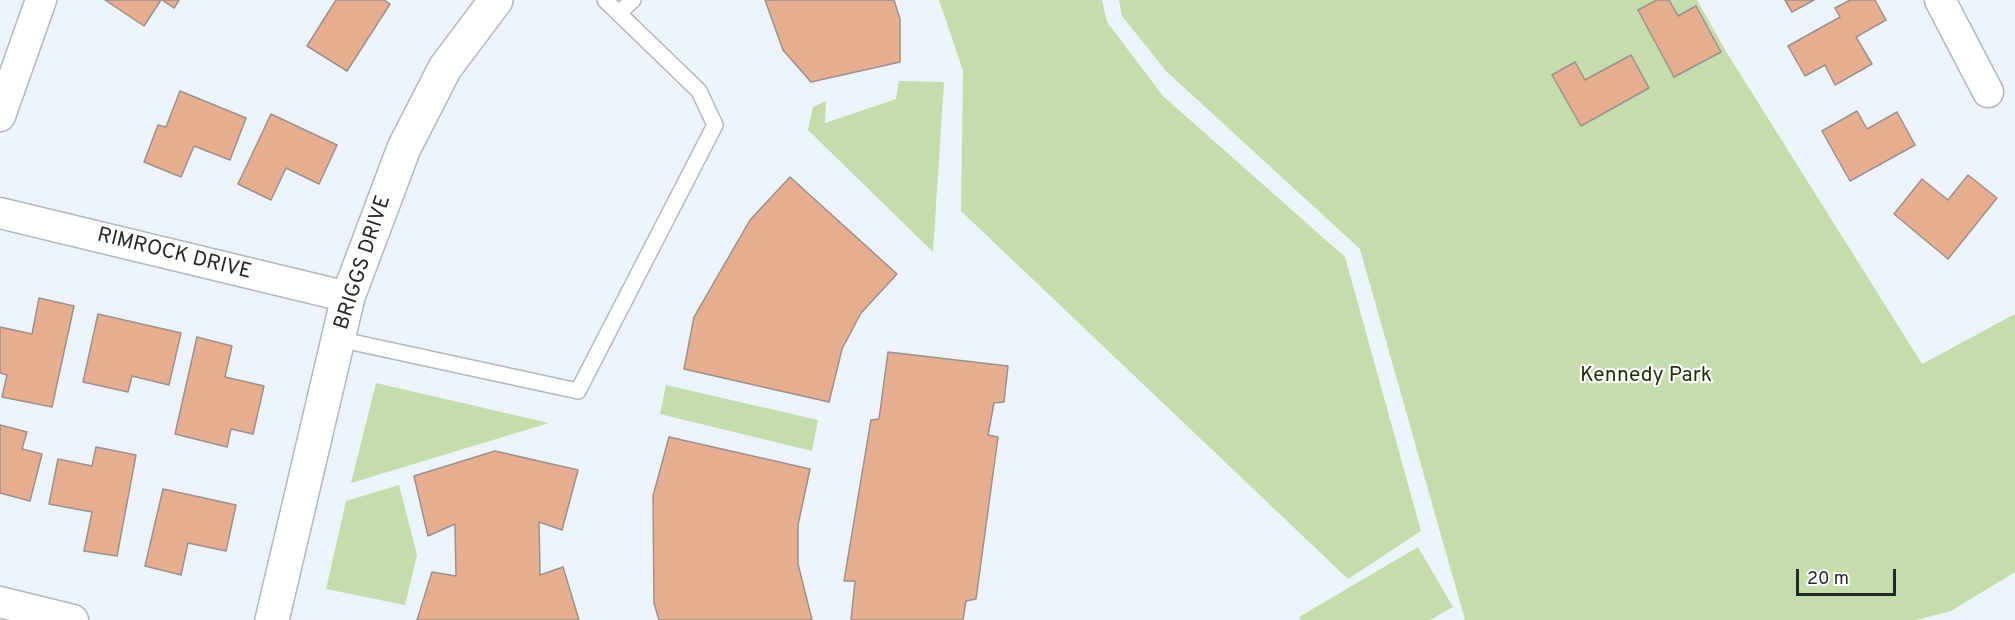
<!DOCTYPE html>
<html>
<head>
<meta charset="utf-8">
<style>
  body { margin:0 }
  #map { position:relative; width:2015px; height:620px; overflow:hidden; background:#ecf4fa; font-family:Overpass,sans-serif }
  canvas { display:block }
  .scale { position:absolute; left:1796px; top:569px; width:100px; height:27px; box-sizing:border-box; border:3px solid #25282a; border-top:0; padding-left:8px; font-size:18px; line-height:21px; white-space:nowrap; color:#25282a; -webkit-text-stroke:4px #fff; paint-order:stroke }
</style>
</head>
<body>
<div id="map">
<canvas width="2015" height="620"></canvas>
<div class="scale">20 m</div>
</div>
<script>
const ctx = document.querySelector('canvas').getContext('2d');
ctx.lineJoin = 'round';
function paint(path, color) {
  ctx.fillStyle = color;
  ctx.fill(path, 'evenodd');
}
function strokePath(path, color, width, dash) {
  ctx.strokeStyle = color;
  ctx.lineWidth = width;
  ctx.lineCap = dash ? 'butt' : 'round';
  ctx.setLineDash(dash || []);
  ctx.stroke(path);
}
function drawText(font, color, halo, rows, align = 'center') {
  ctx.font = font + ' Overpass,sans-serif';
  ctx.lineWidth = 4.5;
  ctx.setLineDash([]);
  ctx.textBaseline = 'middle';
  ctx.strokeStyle = halo;
  ctx.fillStyle = color;
  for (const [text, x, y, turn = 0] of rows) {
    ctx.save();
    ctx.translate(x, y);
    ctx.rotate((+turn || 0) * Math.PI / 180);
    ctx.textAlign = isNaN(turn) ? turn : align;
    if (halo) ctx.strokeText(text, 0, 0);
    ctx.fillText(text, 0, 0);
    ctx.restore();
  }
}
const green = new Path2D(`
  M939 0H1102L1107 22 1163 96 1345 257 1421 531 1348 579 961 211 963 71Z
  M1119 0H1697L1727 53 1922 364 2015 314V572L1951 611 1916 620H1465L1360 249 1166 71 1122 16Z
  M899 81 944 82 933 252 808 130 813 107 826 101 825 123 896 99Z
  M376 383 549 423 351 483Z
  M666 385 818 420 812 451 660 414Z
  M399 485 417 555 405 605 326 589 346 501Z
  M1418 547 1453 607 1430 620H1301L1299 617Z`);
const building = new Path2D(`
  M105 0H161L144 26Z
  M162 0H179L174 8Z
  M336 0H384L390 4 347 71 307 46Z
  M765 0H894L900 19V62L811 82 783 50Z
  M1657 0H1669L1678 16 1696 6 1721 52 1674 77 1638 10Z
  M1785 0H1814L1792 12Z
  M1850 0H1875L1886 20 1856 37 1872 64 1835 85 1825 65 1805 76 1788 46 1840 17 1835 8Z
  M1631 55 1649 88 1581 126 1552 75 1575 62 1585 80Z
  M180 91 246 118 230 160 194 146 181 177 144 162 158 125 166 127Z
  M1857 111 1867 129 1897 112 1915 145 1850 181 1822 131Z
  M271 114 337 145 319 184 286 168 271 200 238 184Z
  M1968 175 1997 198 1948 259 1894 214 1922 179 1948 200Z
  M790 177 897 274 861 313 842 349 829 402 684 369 694 317 750 220Z
  M39 298 74 306 52 407 2 397 7 375 0 373V327L32 334Z
  M98 314 181 333 169 385 132 376 128 392 83 382Z
  M197 337 232 346 225 377 264 386 253 434 231 429 227 447 175 434Z
  M888 352 1008 366 1004 402 994 403 988 435 998 437 976 599 966 601 963 620H851L855 581H844L871 420 879 419Z
  M0 425 27 432 22 449 42 454 30 501 0 493Z
  M669 437 810 469 798 525V564L812 620H659L654 603 653 496Z
  M96 447 136 455 117 556 84 551 92 512 49 504 58 459 92 466Z
  M495 451 578 470 562 530 539 522 540 575 563 567 579 620H417L432 572 456 576 455 524 428 536 414 476Z
  M163 489 236 505 226 551 188 543 181 575 145 566Z`);
const lane = new Path2D(`
  M619 13 633 0
  M338 339 578 391 715 125 699 91 605 0`);
const street = new Path2D(`
  M1940 0 1988 92
  M0 116 41 0
  M0 213 348 297
  M0 602 73 620`);
const secondary = new Path2D(`
  M272 620 348 297 404 148 445 68 496 0`);
const streetNames = [
  ["RIMROCK DRIVE",174,255,14],
  ["BRIGGS DRIVE",364,263,-72]
];
const parkNames = [
  ["Kennedy Park",1646,377]
];
paint(green, '#c5dcab');
paint(building, '#e7ae8f');
strokePath(building, '#9a918d', 1.5);
strokePath(lane, '#b0b8bd', 18);
strokePath(street, '#b0b8bd', 33);
strokePath(secondary, '#b0b8bd', 36);
strokePath(lane, '#fff', 15);
strokePath(street, '#fff', 30);
strokePath(secondary, '#fff', 33);
drawText('21px', '#25282a', '#fff', streetNames);
drawText('21px', '#1f2f06', '#fff', parkNames);
</script>
</body>
</html>
